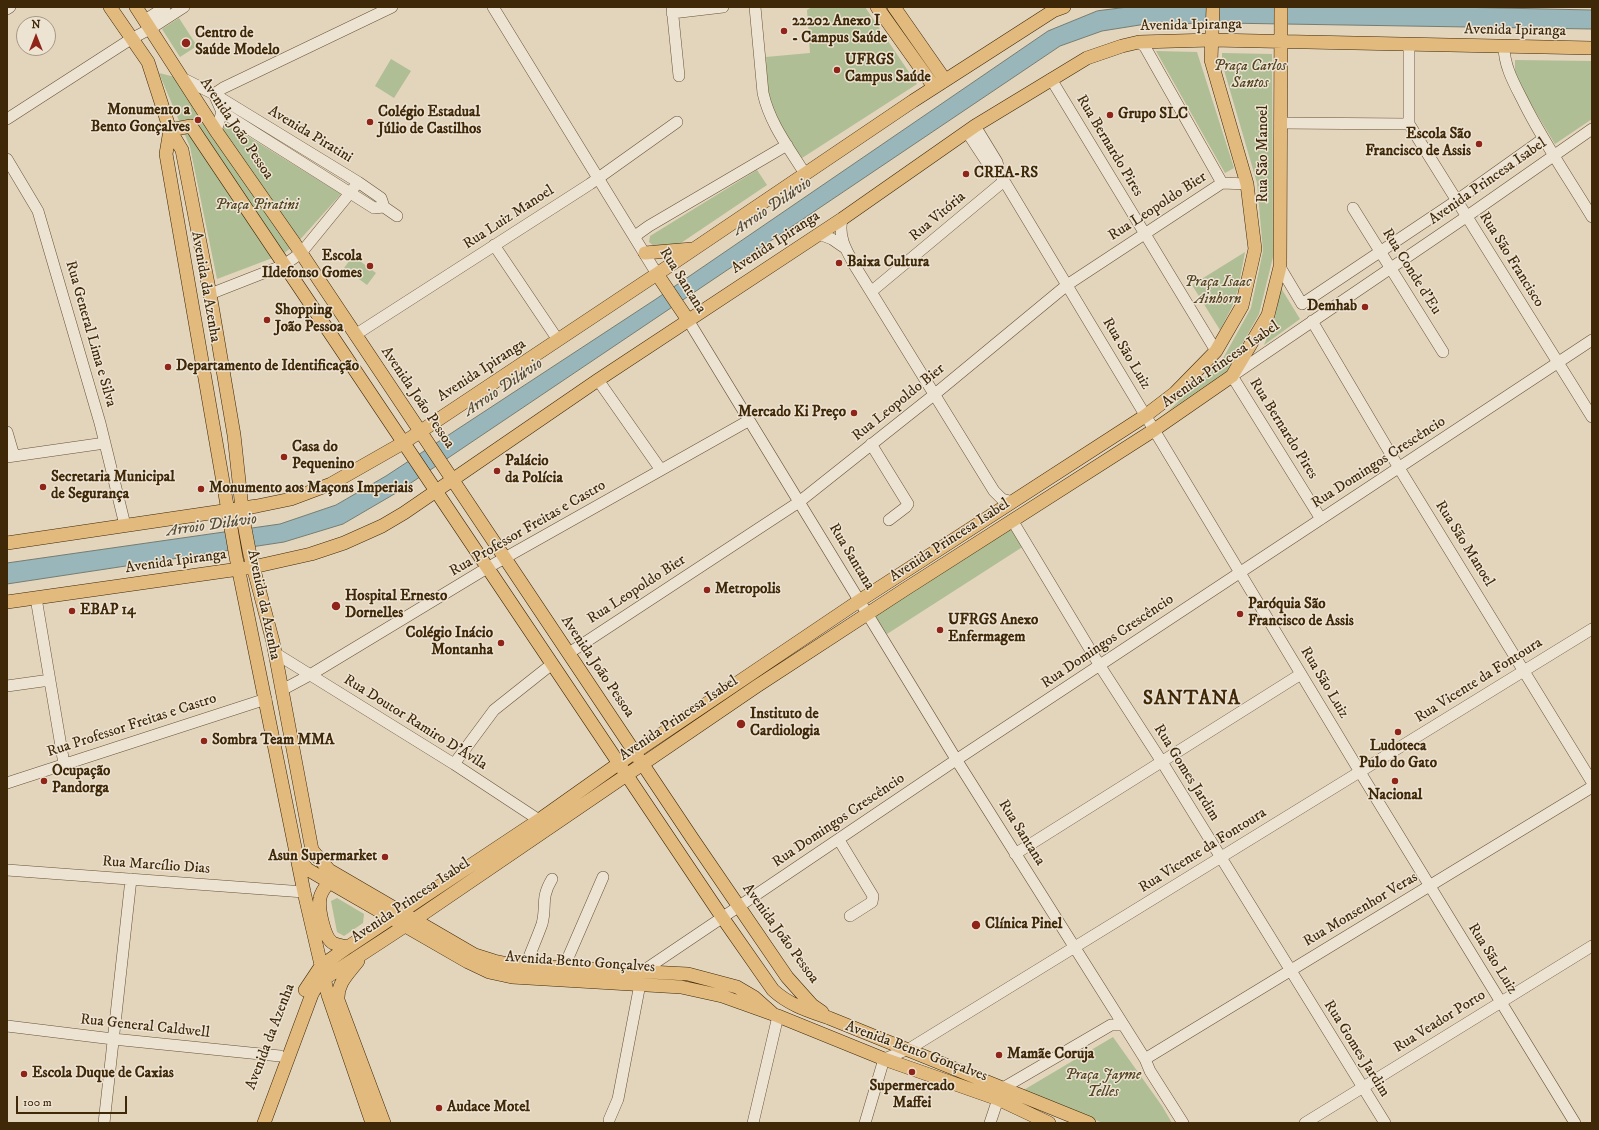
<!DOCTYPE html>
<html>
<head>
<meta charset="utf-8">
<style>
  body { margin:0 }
  #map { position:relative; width:1599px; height:1130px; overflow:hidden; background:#e3d4bc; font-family:"IM FELL DW Pica",serif }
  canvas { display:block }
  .frame { position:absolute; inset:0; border:8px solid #3f2807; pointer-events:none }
  .north { position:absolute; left:16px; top:16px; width:40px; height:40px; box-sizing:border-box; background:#ede3d3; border:1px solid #a79881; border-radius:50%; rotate:0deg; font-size:11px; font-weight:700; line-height:16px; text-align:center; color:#3f2807 }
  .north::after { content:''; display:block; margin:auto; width:14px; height:18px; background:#8f2418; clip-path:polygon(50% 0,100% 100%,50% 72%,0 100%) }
  .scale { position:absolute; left:16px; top:1096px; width:111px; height:18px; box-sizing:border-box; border:2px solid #3f2807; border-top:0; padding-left:5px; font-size:12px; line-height:14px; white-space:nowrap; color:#3f2807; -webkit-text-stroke:3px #ede3d3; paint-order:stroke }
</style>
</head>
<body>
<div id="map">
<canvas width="1599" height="1130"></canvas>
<div class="frame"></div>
<div class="north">N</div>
<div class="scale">100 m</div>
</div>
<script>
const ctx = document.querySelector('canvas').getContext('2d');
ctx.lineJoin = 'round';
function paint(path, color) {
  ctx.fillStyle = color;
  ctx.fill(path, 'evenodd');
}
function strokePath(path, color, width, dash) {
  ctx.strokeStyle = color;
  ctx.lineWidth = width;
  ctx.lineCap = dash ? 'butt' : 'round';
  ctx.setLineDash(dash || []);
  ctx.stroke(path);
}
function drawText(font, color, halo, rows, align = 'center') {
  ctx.font = font + ' "IM FELL DW Pica",serif';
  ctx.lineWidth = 3;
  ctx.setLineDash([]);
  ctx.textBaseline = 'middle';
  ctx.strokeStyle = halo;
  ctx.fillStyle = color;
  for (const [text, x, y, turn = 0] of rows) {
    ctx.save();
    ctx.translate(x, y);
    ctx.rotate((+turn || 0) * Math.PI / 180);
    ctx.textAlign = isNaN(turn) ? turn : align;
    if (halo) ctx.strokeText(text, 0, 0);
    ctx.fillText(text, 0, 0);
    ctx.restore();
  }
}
const green = new Path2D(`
  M812 7H865L917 84 802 158 768 108 766 57 810 53 807 10Z
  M179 18 197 46 180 57 162 29Z
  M1156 51 1197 52 1234 168 1225 173Z
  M1222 53 1272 54 1273 257 1259 314 1227 371 1167 412 1221 362 1251 308 1263 251 1257 183 1222 63Z
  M391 59 411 71 394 98 375 86Z
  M1515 60 1592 61V119L1555 144 1515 78Z
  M159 73 175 77 213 134 223 121 341 194 296 244 283 254 217 279 190 147Z
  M757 170 767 185 675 247H655L649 242 650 236Z
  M1245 252 1238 289 1232 307 1220 330 1192 285Z
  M353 256 376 273 367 285 344 268Z
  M1281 288 1300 319 1264 345 1275 318Z
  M1012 528 1024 546 887 634 875 616Z
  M337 898 364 914 363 923 344 936 337 932 331 901Z
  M1113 1037 1162 1106 1172 1123H1103L1022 1091Z`);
const water = new Path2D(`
  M1128 7H1453L1592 10V29L1223 23 1146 24 1102 31 1060 46 396 493 343 524 284 542 7 584V563L280 524 336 505 386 476 656 299 1048 31 1097 11Z`);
const minor = new Path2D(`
  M392 7 223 88 214 94 358 182 381 198 384 207 397 216
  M493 7 657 274
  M672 7 679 76
  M755 7 763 93C770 124 789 148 805 174
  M7 9 10 7
  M672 13 723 7
  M145 20 165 7
  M1139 42 1145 47 1222 183
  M1409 44V124L1592 417
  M1504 46C1504 67 1515 85 1524 103 1544 143 1569 179 1592 217
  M182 78 214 94 222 112 216 131
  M1051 79 1216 351
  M222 112 374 208 384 207
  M7 119 131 39 150 29 184 7
  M1280 123 1409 124
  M975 126 997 162 1000 174 1360 772 1575 1123
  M967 132 990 167 1000 174
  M7 159 38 211 100 423 125 525
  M1353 208 1443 352
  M842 219C838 237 846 250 855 266L994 491 1002 499 1013 502
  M819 234 832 239 845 248
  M635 236 649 226 787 145
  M494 245 558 340
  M1280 267 1302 304 1456 201 1543 139
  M872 291 1004 181
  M210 294 284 265 301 253 350 193 358 182
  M688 320 959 764 1145 1059 1150 1071 1183 1123
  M1312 321 1399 468 1592 782
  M355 335 590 184 677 122
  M598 380 661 470
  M7 432 14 456
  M871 444 908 504 906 507 889 520
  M7 457 105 443
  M1321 519 1232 376 1466 217 1592 129
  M1012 520 1100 666 1162 762 1385 1123
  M36 598 64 764
  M275 653 454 764 539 820
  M569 653 799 502 935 394 1067 285 1222 183 1247 184
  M7 686 50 680
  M282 690 310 675 487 568 748 421
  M454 764 494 710 552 664
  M7 783 266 699
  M839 840 873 896 872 902 850 916
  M1015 854 1301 674
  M7 870 304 892
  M526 965C531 951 537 938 542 924 547 905 540 899 552 879
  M564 967 603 877
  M643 971 950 764 1592 340
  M7 1026 113 1039 280 1056
  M1145 1059 1592 787
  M609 1120 618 1099 640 984
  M104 1123 131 879
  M753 1123 778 1016
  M865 1123 884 1059 909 1049 1592 629
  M990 1123 998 1099 1003 1088 1111 1025H1122
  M1305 1123 1592 946`);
const major = new Path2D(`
  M110 7 148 62 170 130 182 150 210 294 234 435 243 518 250 555 273 642 312 850 329 870 475 955 494 961 513 965 688 974 737 987 754 997 772 1013
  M136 7 216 131 295 244 692 838 787 977 812 1005 822 1012
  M877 7 934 87
  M894 7 945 80
  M170 130 191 126 722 917 773 990C789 1005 809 1011 829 1018L1089 1123
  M170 130 166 154 236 557 304 892 328 995 372 1123
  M645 253 692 249
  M657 274 688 320
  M7 543 257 506 291 499 331 484 403 443 657 274 913 101 1053 11 1064 7
  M7 602 253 567 311 554 344 543 382 526 404 513 598 380 842 219 975 126 1087 58 1122 46 1139 42 1212 40 1592 48
  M297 855 307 869 329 882 468 962 489 972 512 977 681 987 722 996 778 1016 884 1059 998 1099 1049 1123
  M329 882C325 887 321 892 320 898 318 908 324 938 333 943 337 945 343 946 348 947
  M358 961C348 974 337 983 338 1000L384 1123
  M305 990 321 966 348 947 539 820 635 752 859 601 1145 416 1175 393 1216 351 1242 306 1255 249 1247 184 1211 60 1213 7
  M264 1123 312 994 317 985 324 979 414 920 757 686 904 590 1154 430 1232 376 1268 315 1280 267 1281 7`);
const markers = [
  [784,31,4,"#8f2418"],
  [186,43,5,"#8f2418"],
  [837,70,4,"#8f2418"],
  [1110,115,4,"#8f2418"],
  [198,120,4,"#8f2418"],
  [370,122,4,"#8f2418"],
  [1479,144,4,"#8f2418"],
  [966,174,4,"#8f2418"],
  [839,263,4,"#8f2418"],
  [370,266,4,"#8f2418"],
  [1365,307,4,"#8f2418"],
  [267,320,4,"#8f2418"],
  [168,367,4,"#8f2418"],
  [854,413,4,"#8f2418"],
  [284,457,4,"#8f2418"],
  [497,471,4,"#8f2418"],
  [43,487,4,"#8f2418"],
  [201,489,4,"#8f2418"],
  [707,590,4,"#8f2418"],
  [336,606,5,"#8f2418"],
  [72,611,4,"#8f2418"],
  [1240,614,4,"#8f2418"],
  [940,630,4,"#8f2418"],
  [501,643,4,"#8f2418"],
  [741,724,5,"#8f2418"],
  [1398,732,4,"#8f2418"],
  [204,741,4,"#8f2418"],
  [44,781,4,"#8f2418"],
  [1395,781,4,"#8f2418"],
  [385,857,4,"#8f2418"],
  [976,925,5,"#8f2418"],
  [999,1055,4,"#8f2418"],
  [912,1072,4,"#8f2418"],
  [24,1074,4,"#8f2418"],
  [439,1108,4,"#8f2418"]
];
const poiNames = [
  ["22202 Anexo I",792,22],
  ["- Campus Saúde",792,39],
  ["Centro de",195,34],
  ["Saúde Modelo",195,51],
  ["UFRGS",845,61],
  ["Campus Saúde",845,78],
  ["Monumento a",190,111,"right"],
  ["Bento Gonçalves",190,128,"right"],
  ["Colégio Estadual",378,113],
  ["Júlio de Castilhos",378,130],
  ["Grupo SLC",1118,115],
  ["Escola São",1471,135,"right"],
  ["Francisco de Assis",1471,152,"right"],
  ["CREA-RS",974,174],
  ["Escola",362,257,"right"],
  ["Ildefonso Gomes",362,274,"right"],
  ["Baixa Cultura",847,263],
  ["Demhab",1357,307,"right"],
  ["Shopping",275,311],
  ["João Pessoa",275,328],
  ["Departamento de Identificação",176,367],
  ["Mercado Ki Preço",846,413,"right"],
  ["Casa do",292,448],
  ["Pequenino",292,465],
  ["Palácio",505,462],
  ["da Polícia",505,479],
  ["Secretaria Municipal",51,478],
  ["de Segurança",51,495],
  ["Monumento aos Maçons Imperiais",209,489],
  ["Metropolis",715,590],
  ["Hospital Ernesto",345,597],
  ["Dornelles",345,614],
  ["Paróquia São",1248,605],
  ["Francisco de Assis",1248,622],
  ["EBAP 14",80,611],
  ["UFRGS Anexo",948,621],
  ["Enfermagem",948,638],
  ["Colégio Inácio",493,634,"right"],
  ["Montanha",493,651,"right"],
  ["Instituto de",750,715],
  ["Cardiologia",750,732],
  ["Sombra Team MMA",212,741],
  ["Ludoteca",1398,747,"center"],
  ["Pulo do Gato",1398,764,"center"],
  ["Ocupação",52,772],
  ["Pandorga",52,789],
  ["Nacional",1395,796,"center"],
  ["Asun Supermarket",377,857,"right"],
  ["Clínica Pinel",985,925],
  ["Mamãe Coruja",1007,1055],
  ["Escola Duque de Caxias",32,1074],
  ["Supermercado",912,1087,"center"],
  ["Maffei",912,1104,"center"],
  ["Audace Motel",447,1108]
];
const streetNames = [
  ["Avenida Ipiranga",1191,26,-1],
  ["Avenida Ipiranga",1515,31,1],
  ["Avenida João Pessoa",236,129,56],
  ["Avenida Piratini",310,135,31],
  ["Rua Bernardo Pires",1109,146,59],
  ["Rua São Manoel",1264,154,-90],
  ["Avenida Princesa Isabel",1488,182,-35],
  ["Rua Leopoldo Bier",1158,207,-33],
  ["Rua Vitória",938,217,-40],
  ["Rua Luiz Manoel",509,218,-33],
  ["Avenida Ipiranga",776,243,-33],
  ["Rua São Francisco",1511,260,58],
  ["Rua Conde d'Eu",1411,272,58],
  ["Rua Santana",682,281,58],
  ["Avenida da Azenha",205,287,80],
  ["Rua General Lima e Silva",90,334,74],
  ["Rua São Luiz",1126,354,59],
  ["Avenida Princesa Isabel",1221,365,-35],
  ["Avenida Ipiranga",482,371,-33],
  ["Avenida João Pessoa",417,398,56],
  ["Rua Leopoldo Bier",899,403,-39],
  ["Rua Bernardo Pires",1283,429,58],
  ["Rua Domingos Crescêncio",1379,463,-33],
  ["Rua Professor Freitas e Castro",528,529,-30],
  ["Avenida Princesa Isabel",950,541,-33],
  ["Rua São Manoel",1464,544,58],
  ["Rua Santana",851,557,59],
  ["Avenida Ipiranga",176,562,-8],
  ["Rua Leopoldo Bier",637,590,-33],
  ["Avenida da Azenha",263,605,78],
  ["Rua Domingos Crescêncio",1108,642,-34],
  ["Avenida João Pessoa",597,667,56],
  ["Rua Vicente da Fontoura",1479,681,-32],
  ["Rua São Luiz",1324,683,59],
  ["Avenida Princesa Isabel",679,719,-34],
  ["Rua Doutor Ramiro D'Ávila",415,723,32],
  ["Rua Professor Freitas e Castro",132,726,-18],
  ["Rua Gomes Jardim",1186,773,58],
  ["Rua Domingos Crescêncio",839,821,-34],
  ["Rua Santana",1021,833,58],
  ["Rua Vicente da Fontoura",1203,851,-32],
  ["Rua Marcílio Dias",156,866,4],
  ["Avenida Princesa Isabel",411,901,-34],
  ["Rua Monsenhor Veras",1361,910,-31],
  ["Avenida João Pessoa",780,934,54],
  ["Rua São Luiz",1492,959,58],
  ["Avenida Bento Gonçalves",580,963,4],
  ["Rua Veador Porto",1440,1022,-32],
  ["Rua General Caldwell",145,1027,6],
  ["Avenida da Azenha",271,1037,-69],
  ["Rua Gomes Jardim",1356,1049,58],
  ["Avenida Bento Gonçalves",916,1052,20]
];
const parkNames = [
  ["Praça Carlos",1250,67],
  ["Santos",1250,84],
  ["Praça Piratini",257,206],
  ["Praça Isaac",1218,283],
  ["Ainhorn",1218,300],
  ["Praça Jayme",1103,1076],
  ["Telles",1103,1093]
];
const waterNames = [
  ["Arroio Dilúvio",773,207,-34],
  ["Arroio Dilúvio",504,388,-34],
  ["Arroio Dilúvio",212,526,-8]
];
const districtNames = [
  ["SANTANA",1192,700]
];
paint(green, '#afbe94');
paint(water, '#99b6ba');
strokePath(water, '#757d72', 1);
strokePath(minor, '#685334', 12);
strokePath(major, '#3f2807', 14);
strokePath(minor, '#ede3d3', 11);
strokePath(major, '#e2ba7e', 13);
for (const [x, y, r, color] of markers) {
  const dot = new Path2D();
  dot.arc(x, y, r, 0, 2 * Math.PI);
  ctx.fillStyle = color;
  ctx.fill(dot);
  strokePath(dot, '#ede3d3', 1.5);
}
drawText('bold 15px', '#3f2807', '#ede3d3', poiNames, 'left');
drawText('15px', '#3f2807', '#ede3d3', streetNames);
drawText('italic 15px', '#554623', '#ede3d3', parkNames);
drawText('italic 16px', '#564c34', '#ede3d3', waterNames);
ctx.letterSpacing = '1px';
drawText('bold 19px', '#3f2807', '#ede3d3', districtNames);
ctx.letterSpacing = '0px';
</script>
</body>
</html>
